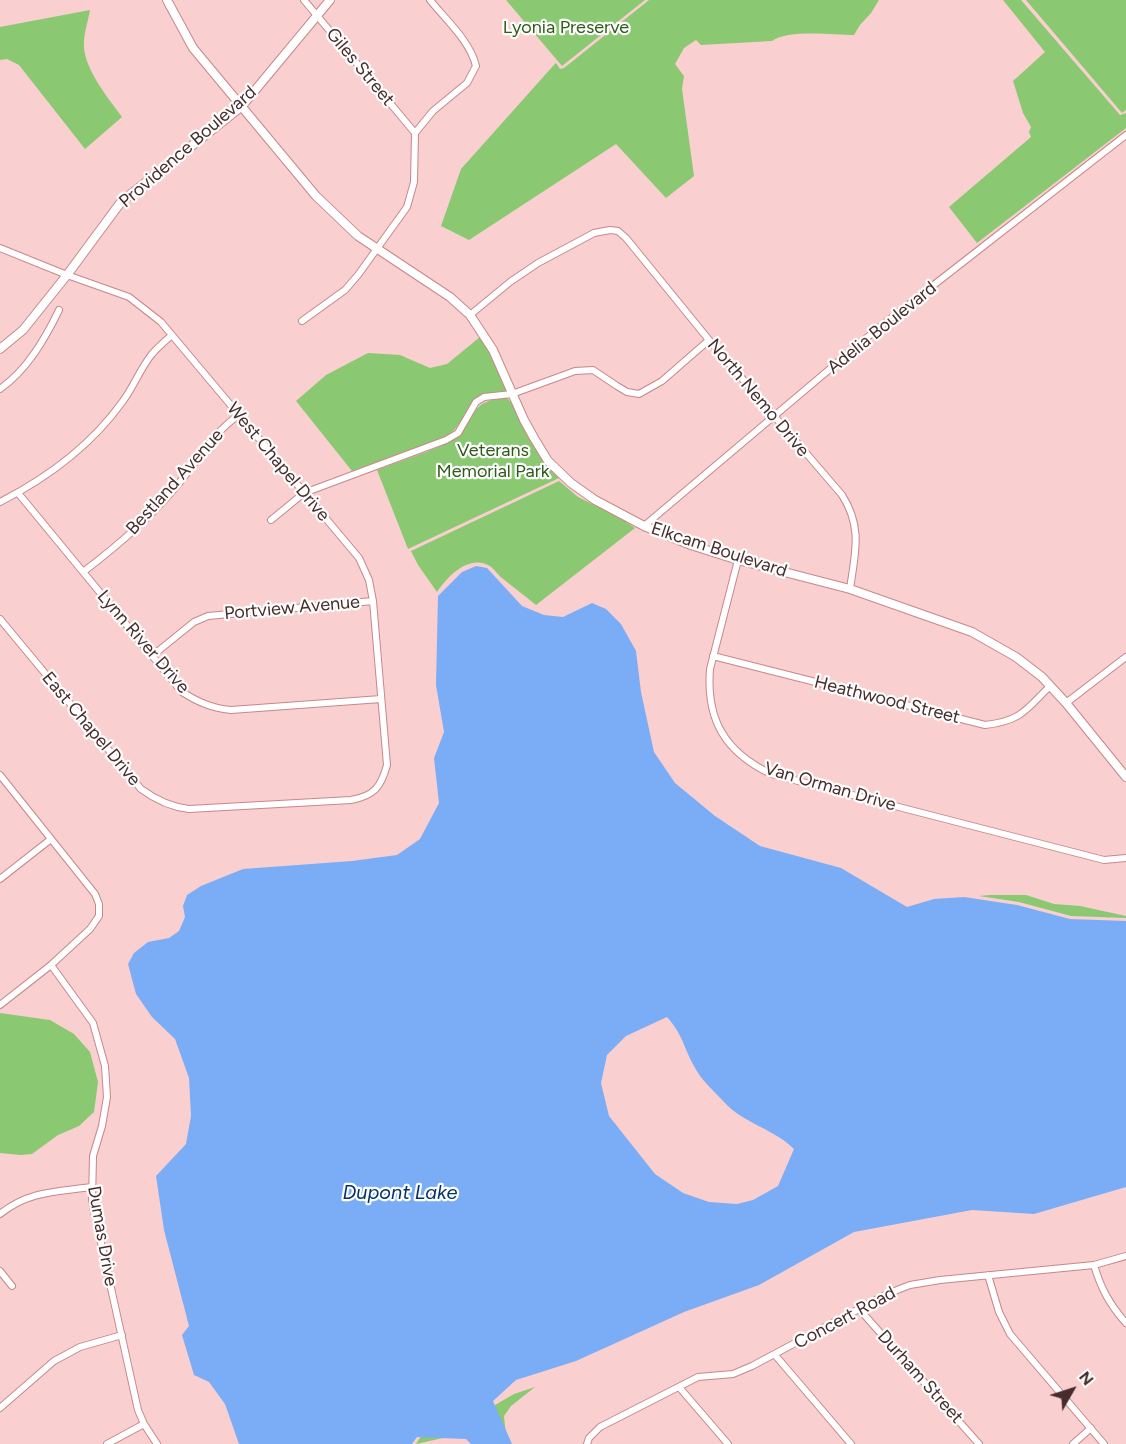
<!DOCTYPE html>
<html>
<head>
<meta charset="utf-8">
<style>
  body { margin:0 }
  #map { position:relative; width:1126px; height:1444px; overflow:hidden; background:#facfd0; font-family:Figtree,sans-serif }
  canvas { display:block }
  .north { position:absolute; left:1042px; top:1360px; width:60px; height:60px; -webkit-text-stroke:4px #fcfdfc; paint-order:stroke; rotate:51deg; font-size:16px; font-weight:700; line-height:24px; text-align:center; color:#472c2d }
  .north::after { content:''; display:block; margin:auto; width:21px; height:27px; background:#472c2d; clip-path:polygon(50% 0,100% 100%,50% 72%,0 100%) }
</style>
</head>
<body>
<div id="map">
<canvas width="1126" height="1444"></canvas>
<div class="north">N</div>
</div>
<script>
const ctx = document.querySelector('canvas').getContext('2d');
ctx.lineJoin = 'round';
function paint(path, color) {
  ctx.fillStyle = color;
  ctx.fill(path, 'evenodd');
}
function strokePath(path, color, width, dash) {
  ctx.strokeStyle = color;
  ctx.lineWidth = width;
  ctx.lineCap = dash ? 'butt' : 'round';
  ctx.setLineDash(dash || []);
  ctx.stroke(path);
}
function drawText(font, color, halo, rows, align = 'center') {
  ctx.font = font + ' Figtree,sans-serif';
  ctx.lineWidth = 4.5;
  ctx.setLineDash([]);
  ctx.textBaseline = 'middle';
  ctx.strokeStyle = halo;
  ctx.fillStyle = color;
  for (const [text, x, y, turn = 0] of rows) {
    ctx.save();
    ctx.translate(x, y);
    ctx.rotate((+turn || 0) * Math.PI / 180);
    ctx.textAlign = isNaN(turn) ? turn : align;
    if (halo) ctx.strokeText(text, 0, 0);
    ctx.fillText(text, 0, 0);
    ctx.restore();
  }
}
const green = new Path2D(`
  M506 0H645L562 66Z
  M649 0H879L871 13 860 25 854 35C834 35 788 29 772 41L701 45 696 40 684 48 675 64 684 76 682 89 694 176 666 198 616 144 469 240 441 226 461 169 553 66 556 63 560 69 564 68Z
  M1003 0H1021L1120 115 1126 113V128L977 243 949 207 1031 137 1029 132 1031 127 1023 113 1013 81 1045 52Z
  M1026 0H1126V110L1122 113Z
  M90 10C88 22 83 36 84 47 85 70 109 99 122 117L85 149 19 65 7 59 0 60V27Z
  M480 337 490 354 507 391C457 393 476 418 445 437L352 471 296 401 326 375 368 353 400 355 430 368 447 364Z
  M503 398H507C518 409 523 425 530 439 538 453 548 467 559 478L408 549 377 470C392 464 447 446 456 438 476 419 468 402 503 398Z
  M559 481 578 497 619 517 635 528 536 605C525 596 513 587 502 578 497 574 493 567 488 565 468 555 447 577 437 592L418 565 411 551Z
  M990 895H1026L1054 904 1080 906 1126 916V918L1071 916 1019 902 979 896Z
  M0 1013 50 1020 74 1034 90 1052 98 1082 94 1112 79 1126 58 1135 32 1154 21 1155 0 1153Z
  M535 1387 511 1406 504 1416 506 1436 461 1434 416 1444 427 1426 490 1408 514 1394Z`);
const water = new Path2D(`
  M476 566 487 568 522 606 544 615 563 617 592 603 606 609 621 624 636 651 641 692 654 752 675 783 715 816 760 846 841 868 907 907 934 899 964 897 1017 905 1070 919 1126 921V1187L1034 1214 972 1210 854 1232 759 1285 684 1312 576 1361 516 1380 493 1401 512 1444H471L466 1439 417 1437 412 1444H239L225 1404 209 1382 194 1375 182 1335 189 1326 164 1230 156 1176 186 1144 191 1116 189 1078 175 1039 152 1017 136 994 128 964 134 953 148 942 169 938 179 931 185 917 183 906 187 895 201 886 243 869 352 861 397 855 420 839 439 803 434 758 444 732 436 685 438 596 462 572ZM667 1017C683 1035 683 1046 694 1066 700 1079 714 1091 724 1102 743 1123 774 1129 794 1149L778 1186 753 1200 737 1204 709 1202 683 1193 655 1174 609 1116 601 1083 607 1055 626 1036Z`);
const minor = new Path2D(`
  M304 0 415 133
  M0 248 67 275 129 297 161 322 359 558 369 580 373 601 387 765C381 787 374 796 351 800L189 809C171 807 156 800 141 789L0 619
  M470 315 510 282 538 263 594 233 610 230 618 231 626 238 709 340 842 495C863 528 855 553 850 589
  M302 321 345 290 358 275 407 207 414 182 415 133 433 111 467 83 476 66C470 41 446 20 430 0
  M0 389C27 370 45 339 59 310
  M18 493 182 692C198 702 211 708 231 710L381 699
  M0 502C49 477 91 446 123 401 134 386 140 369 152 354 158 347 165 341 172 335
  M271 520 304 493 446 440 458 433 476 402 484 397 512 394 575 371 593 370 617 386 627 392 639 394 662 381 709 340
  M644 526 876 330 1126 135
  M738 560 710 669C706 720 725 752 771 774L1104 860 1126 858
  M83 572C116 547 148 520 175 488 196 464 212 433 239 415
  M152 656 194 622 208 616 373 601
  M713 656 985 725C1021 721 1026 710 1050 686
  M1066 703 1126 657
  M0 775 95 894 99 904V916L90 929 51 965 0 1005
  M0 879 51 839
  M51 965 93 1023 105 1066 107 1097 102 1126 93 1156 92 1202 138 1410 144 1424 157 1444
  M0 1214C29 1191 55 1192 91 1187
  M1094 1265C1101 1289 1110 1305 1126 1323
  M0 1271 12 1286
  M988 1275 999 1312 1010 1334 1104 1444
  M860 1310 979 1444
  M775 1355 851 1444
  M679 1387 728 1444
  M0 1408 54 1361 80 1347 122 1335
  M107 1444 144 1424
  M587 1444 589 1438 600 1427 698 1377 733 1374 752 1366 887 1294 910 1285 940 1280 1094 1265 1126 1256
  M1073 1444 1091 1428`);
const tertiary = new Path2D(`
  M167 0 193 48 316 196 358 236 450 297 470 315 493 350 524 420 534 438 548 461 571 483 595 500 644 526 691 545 738 560 850 589 972 632 1016 657 1042 677 1066 703 1126 777`);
const secondary = new Path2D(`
  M0 349 23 330 67 275 121 202 242 106 330 0`);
const parkNames = [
  ["Lyonia Preserve",566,28],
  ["Veterans",493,451],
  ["Memorial Park",493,472]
];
const streetNames = [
  ["Giles Street",360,67,50],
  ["Providence Boulevard",188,147,-41],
  ["Adelia Boulevard",882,328,-39],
  ["North Nemo Drive",758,398,50],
  ["West Chapel Drive",278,462,50],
  ["Bestland Avenue",175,482,-48],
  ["Elkcam Boulevard",719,550,18],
  ["Portview Avenue",292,608,-5],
  ["Lynn River Drive",143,642,49],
  ["Heathwood Street",887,700,14],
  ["East Chapel Drive",91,729,50],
  ["Van Orman Drive",830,787,16],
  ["Dumas Drive",102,1236,80],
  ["Concert Road",845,1318,-28],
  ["Durham Street",920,1377,48]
];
const waterNames = [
  ["Dupont Lake",400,1193]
];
paint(green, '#8bc872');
paint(water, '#7aadf6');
strokePath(minor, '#c88789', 8);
strokePath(tertiary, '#c88789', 10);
strokePath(secondary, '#c88789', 10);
strokePath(minor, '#fff', 6);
strokePath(tertiary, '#fff', 8);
strokePath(secondary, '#fff', 8);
drawText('18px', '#2f5b19', '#fcfdfc', parkNames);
drawText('18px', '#472c2d', '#fcfdfc', streetNames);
drawText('italic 20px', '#053168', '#fcfdfc', waterNames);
</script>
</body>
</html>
